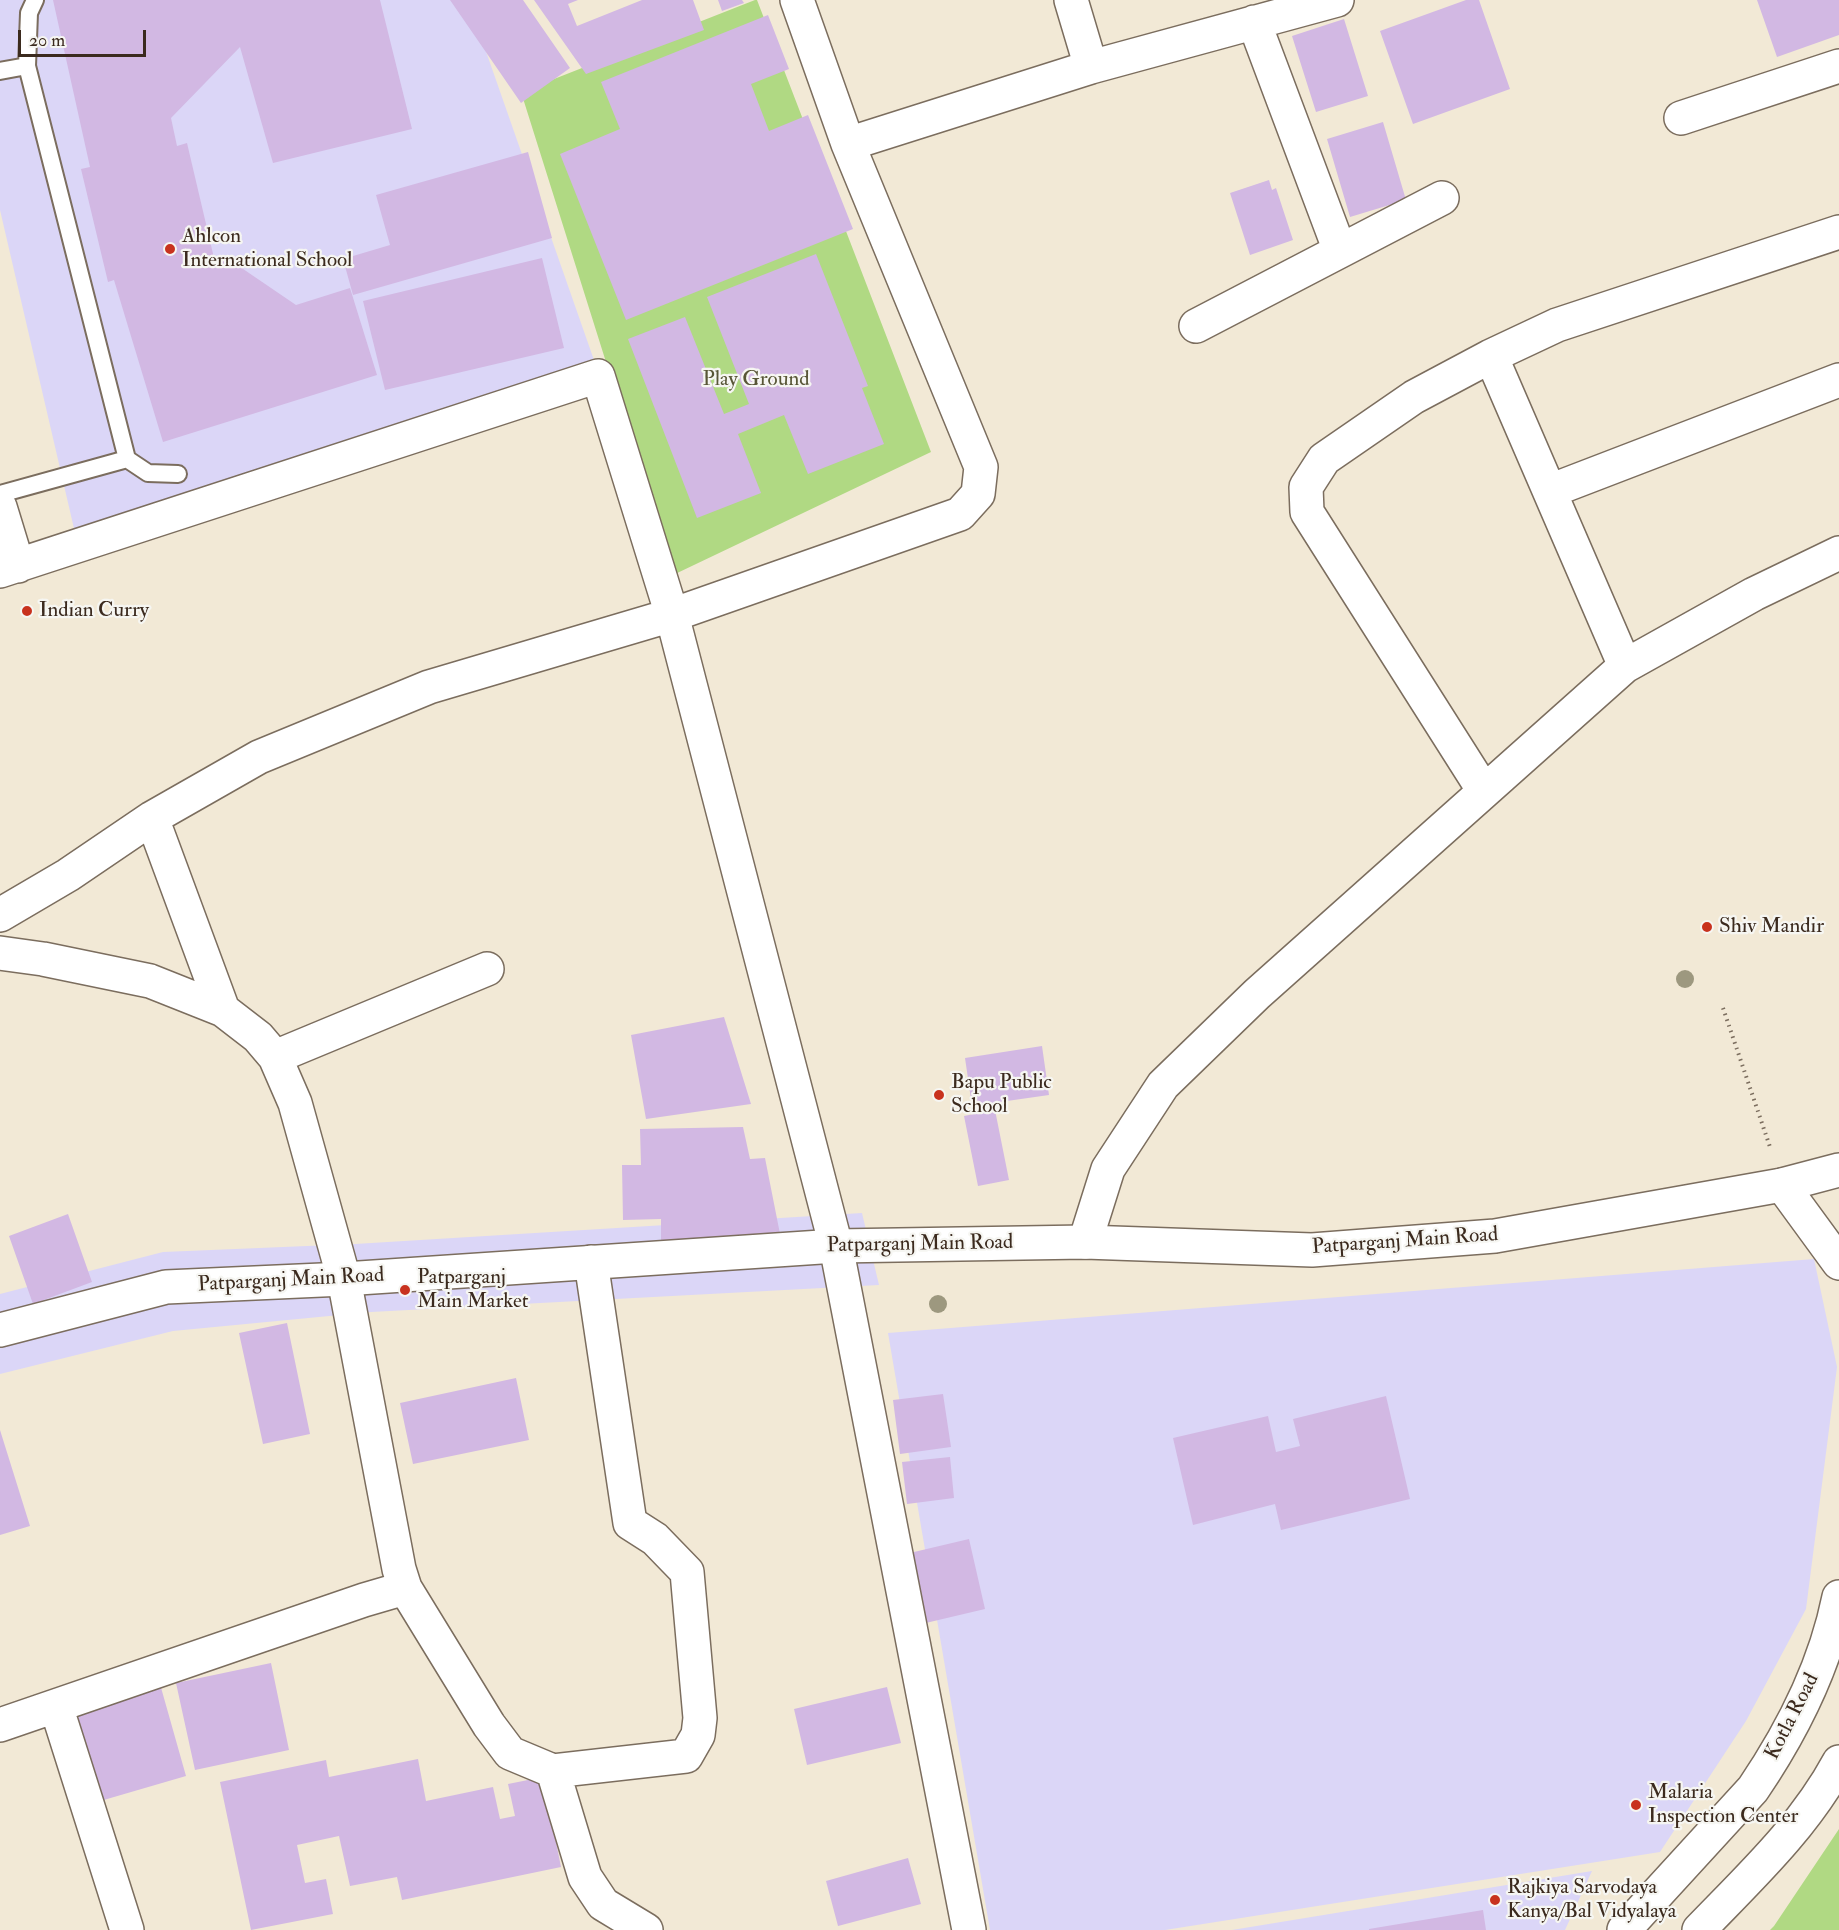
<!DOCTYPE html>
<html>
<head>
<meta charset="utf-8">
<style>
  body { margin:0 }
  #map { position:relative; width:1839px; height:1930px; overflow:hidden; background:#f2e9d6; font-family:"IM FELL Double Pica",serif }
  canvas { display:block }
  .scale { position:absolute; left:18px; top:30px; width:128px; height:27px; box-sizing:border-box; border:3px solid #3b2a1e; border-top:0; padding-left:8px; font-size:18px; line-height:21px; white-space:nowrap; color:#3b2a1e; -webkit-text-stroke:4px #f6f6f2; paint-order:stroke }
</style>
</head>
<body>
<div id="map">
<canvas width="1839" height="1930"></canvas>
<div class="scale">20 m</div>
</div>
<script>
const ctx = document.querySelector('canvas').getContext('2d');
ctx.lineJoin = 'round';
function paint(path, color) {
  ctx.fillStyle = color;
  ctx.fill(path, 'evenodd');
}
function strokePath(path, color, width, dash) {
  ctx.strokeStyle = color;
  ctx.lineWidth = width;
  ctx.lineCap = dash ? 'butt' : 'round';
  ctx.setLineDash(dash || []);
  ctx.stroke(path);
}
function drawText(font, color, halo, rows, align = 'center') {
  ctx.font = font + ' "IM FELL Double Pica",serif';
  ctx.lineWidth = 4.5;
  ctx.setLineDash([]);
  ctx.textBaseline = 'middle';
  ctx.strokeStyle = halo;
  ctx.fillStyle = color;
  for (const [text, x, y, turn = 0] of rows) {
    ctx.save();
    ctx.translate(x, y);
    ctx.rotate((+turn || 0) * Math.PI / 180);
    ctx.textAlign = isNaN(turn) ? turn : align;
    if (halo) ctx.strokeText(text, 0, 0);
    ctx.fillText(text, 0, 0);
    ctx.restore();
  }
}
const built = new Path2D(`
  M0 0H468L595 363 79 550 0 210Z
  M862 1213 879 1285 371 1312 173 1331 0 1374V1294L163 1252 355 1244Z
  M1814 1259 1837 1367 1806 1609 1746 1721 1660 1852 1165 1930H990L888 1333Z
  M1592 1871 1565 1930H1232Z`);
const green = new Path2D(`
  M755 0H757L931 452 673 575 521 92Z
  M1839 1829V1930H1770L1774 1926Z`);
const building = new Path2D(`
  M53 0H380L412 129 273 163 240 47 171 118 177 146 187 143 214 258 224 256 296 305 350 288 377 375 163 442 114 280 108 282 81 169 90 167Z
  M450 0H523L570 68 521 103Z
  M534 0H578L568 4 577 26 642 0H693L704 30 586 74Z
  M718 0H742L744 3 722 11Z
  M1466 0H1479L1510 89 1413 124 1380 31Z
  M1757 0H1839V35L1777 57Z
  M768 15 789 69 751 84 769 131 808 115 853 229 626 320 560 154 620 129 601 82Z
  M1344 19 1368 96 1316 112 1292 36Z
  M1383 122 1406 200 1350 217 1327 139Z
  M528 152 552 238 353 295 343 259 390 245 376 195Z
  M1269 180 1272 190 1276 188 1293 240 1250 255 1230 193Z
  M816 254 868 386 862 388 884 444 808 474 784 415 738 434 761 493 697 518 628 339 685 317 724 414 749 404 707 297Z
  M542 258 564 348 385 390 363 301Z
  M724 1017 751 1104 646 1119 631 1035Z
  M1042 1046 1049 1095 972 1106 965 1058Z
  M995 1110 1009 1180 978 1186 964 1116Z
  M743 1127 750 1159 765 1158 782 1244 661 1249V1219L623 1220 622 1165H641L640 1129Z
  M68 1214 92 1282 33 1304 9 1236Z
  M287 1323 310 1434 263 1444 239 1333Z
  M516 1378 529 1440 413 1464 400 1403Z
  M943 1394 951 1447 900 1454 893 1400Z
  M1386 1396 1410 1499 1281 1530 1275 1504 1193 1525 1173 1438 1268 1416 1276 1452 1300 1446 1293 1419Z
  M0 1430 30 1526 0 1535Z
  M950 1457 954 1498 907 1504 902 1462Z
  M969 1539 985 1609 913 1626 897 1556Z
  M271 1663 289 1750 195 1770 176 1683Z
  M160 1684 186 1776 90 1804 64 1711Z
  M887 1687 901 1743 807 1765 794 1709Z
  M418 1759 426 1801 493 1787 500 1819 515 1816 508 1784 543 1777 561 1867 402 1900 397 1877 350 1886 339 1836 297 1845 305 1883 326 1879 333 1914 251 1930 220 1782 326 1760 329 1777Z
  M908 1858 921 1904 838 1926 826 1881Z
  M1483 1910 1486 1930H1369V1929Z`);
const path = new Path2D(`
  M1723 1008 1770 1147`);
const service = new Path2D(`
  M35 0 29 13 27 66 127 459 148 473 178 474
  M0 71 27 66
  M0 494 127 459`);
const minor = new Path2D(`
  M797 0 848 144 981 467 978 494 960 514 672 615 836 1246 969 1930
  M1071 0 1091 67
  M1254 22 1340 251
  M1681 118 1839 66
  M848 144 1091 67 1337 0
  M1196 326 1442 198
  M1491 356 1625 666
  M1550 491 1839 380
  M0 507 18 566
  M0 571 598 376 672 615 429 687 259 757 152 818 68 875 0 915
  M1484 791 1307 512 1306 487 1324 459 1414 397 1491 356 1557 325 1839 232
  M152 818 223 1010
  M0 953 43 959 150 981 223 1010 258 1037 275 1057 295 1103 344 1279 399 1569 405 1588 489 1725 510 1753 553 1771 686 1756 698 1735 700 1718 687 1572 655 1539 630 1523 591 1262
  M275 1057 487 969
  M1085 1242 1108 1169 1163 1085 1257 994 1625 666 1754 594 1839 553
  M56 1706 127 1930
  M0 1725 364 1600 405 1588
  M553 1771 585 1877 603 1904 646 1930`);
const tertiary = new Path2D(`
  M0 1330 166 1287 344 1279 836 1246 1085 1242 1312 1250 1495 1236 1782 1185 1839 1170`);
const secondary = new Path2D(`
  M1782 1185 1839 1263
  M1624 1930 1753 1789C1793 1730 1825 1667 1839 1597
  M1699 1930C1750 1877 1804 1827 1839 1762`);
const trees = [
  [1685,979],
  [938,1304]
];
const markers = [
  [170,249,6,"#c8321e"],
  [27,611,6,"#c8321e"],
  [1707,927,6,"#c8321e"],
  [939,1095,6,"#c8321e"],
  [405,1290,6,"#c8321e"],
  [1636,1805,6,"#c8321e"],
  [1495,1900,6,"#c8321e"]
];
const poiNames = [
  ["Ahlcon",182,237],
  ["International School",182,261],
  ["Indian Curry",39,611],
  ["Shiv Mandir",1719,927],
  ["Bapu Public",951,1083],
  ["School",951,1107],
  ["Patparganj",417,1278],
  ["Main Market",417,1302],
  ["Malaria",1648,1793],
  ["Inspection Center",1648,1817],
  ["Rajkiya Sarvodaya",1507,1888],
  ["Kanya/Bal Vidyalaya",1507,1912]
];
const parkNames = [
  ["Play Ground",756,380]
];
const streetNames = [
  ["Patparganj Main Road",1405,1242,-4],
  ["Patparganj Main Road",920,1245,-1],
  ["Patparganj Main Road",291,1281,-3],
  ["Kotla Road",1793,1717,-63]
];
paint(built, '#dbd6f7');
paint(green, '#b0d983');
paint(building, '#d2b8e3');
strokePath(service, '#7b6d5e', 20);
strokePath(minor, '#7b6d5e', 36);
strokePath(tertiary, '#7b6d5e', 36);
strokePath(secondary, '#7b6d5e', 36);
strokePath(path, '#7b6d5e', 4, [1.5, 4.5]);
strokePath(service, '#fff', 16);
strokePath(minor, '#fff', 33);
strokePath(tertiary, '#fff', 33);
strokePath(secondary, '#fff', 33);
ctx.fillStyle = '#9d987f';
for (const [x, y] of trees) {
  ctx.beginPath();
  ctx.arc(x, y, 9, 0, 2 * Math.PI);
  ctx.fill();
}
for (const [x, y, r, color] of markers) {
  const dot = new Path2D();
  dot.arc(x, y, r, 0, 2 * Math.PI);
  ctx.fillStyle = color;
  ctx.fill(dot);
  strokePath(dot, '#f6f6f2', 2);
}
drawText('21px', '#3b2a1e', '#f6f6f2', poiNames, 'left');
drawText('21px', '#585637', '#f6f6f2', parkNames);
drawText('21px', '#3b2a1e', '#f6f6f2', streetNames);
</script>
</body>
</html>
